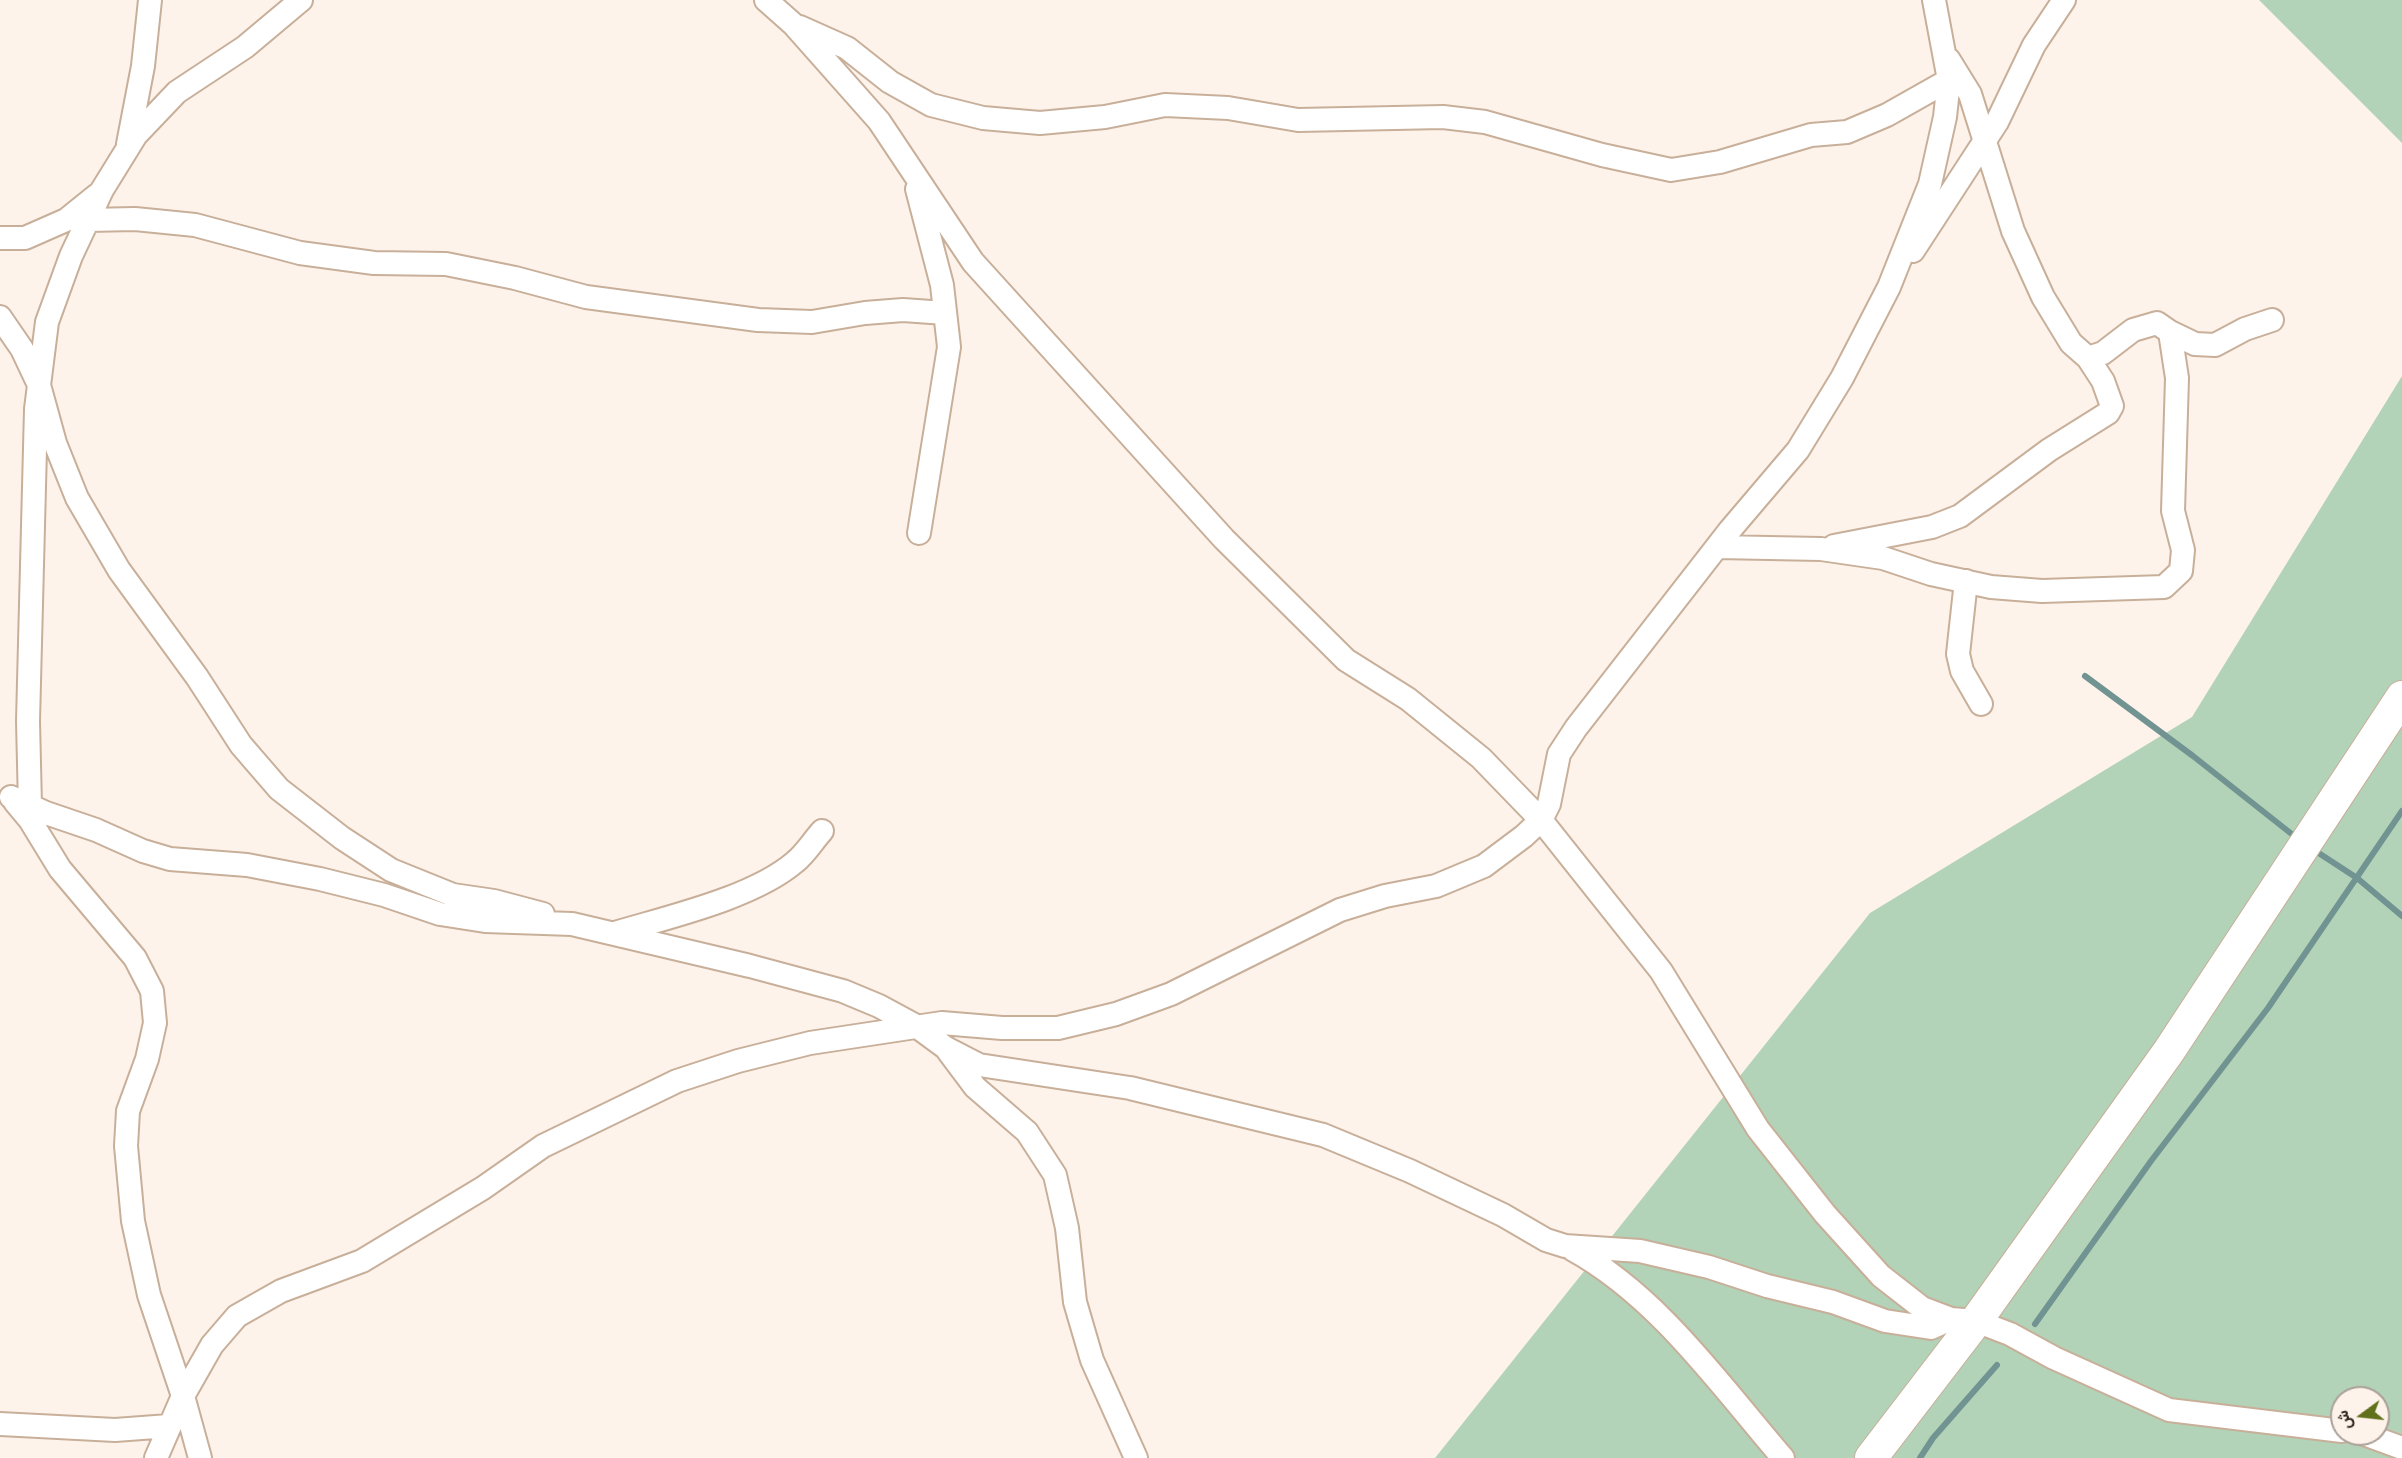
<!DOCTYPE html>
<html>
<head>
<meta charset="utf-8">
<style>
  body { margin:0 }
  #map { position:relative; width:2402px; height:1458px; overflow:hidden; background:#fef3ea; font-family:Cabin,Vazirmatn,sans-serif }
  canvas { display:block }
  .north { position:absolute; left:2330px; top:1386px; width:60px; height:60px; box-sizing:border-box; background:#fef3ea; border:2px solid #aba098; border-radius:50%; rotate:255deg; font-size:16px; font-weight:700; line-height:24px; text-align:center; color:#2e241c }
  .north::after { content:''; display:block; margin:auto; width:21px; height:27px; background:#61701b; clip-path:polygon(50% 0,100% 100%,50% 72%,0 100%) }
</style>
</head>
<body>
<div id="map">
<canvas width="2402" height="1458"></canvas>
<div class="north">ش</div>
</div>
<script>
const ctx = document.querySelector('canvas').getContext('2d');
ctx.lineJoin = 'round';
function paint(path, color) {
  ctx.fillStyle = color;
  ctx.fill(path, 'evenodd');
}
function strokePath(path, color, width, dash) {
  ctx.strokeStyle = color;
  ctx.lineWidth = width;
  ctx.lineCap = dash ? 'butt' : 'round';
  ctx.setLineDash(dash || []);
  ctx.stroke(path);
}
const green = new Path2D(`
  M2259 0H2402V143Z
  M2402 376V1458H1435L1870 913 2192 717ZM2342 1398H2378V1434H2342Z`);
const stream = new Path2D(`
  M2085 676 2193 756 2298 839
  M2314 850 2357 878 2402 916
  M2035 1324 2151 1161 2268 1008 2402 811
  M1920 1458 1933 1438 1997 1365`);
const minor = new Path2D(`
  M766 0 793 24 879 121 973 262 1224 539 1346 660 1408 699 1481 758 1541 820 1661 971 1758 1129 1825 1214 1881 1276 1922 1308 1951 1319 1976 1321 2010 1334 2054 1358 2169 1410 2342 1431
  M800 27 847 48 890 82 931 105 983 118 1040 123 1105 117 1165 105 1228 108 1298 120 1443 117 1485 122 1602 155 1671 170 1720 162 1811 135 1847 132 1887 115 1949 80
  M128 144 143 66 150 0
  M917 189 942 285 949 347 919 533
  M88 220 135 219 195 225 300 253 374 263 446 264 515 278 586 297 758 320 812 322 865 313 903 310 945 313
  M0 238H25L66 220 97 195
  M1913 251 1997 122 2034 45 2064 0
  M0 317 22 349 39 385 55 443 77 498 119 570 197 677 241 745 279 789 342 838 391 870 453 895 494 901 543 914
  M2170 332 2195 344 2215 345 2245 329 2272 320
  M1834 546 1932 527 1960 516 2049 450 2108 413 2112 406 2103 381 2088 358
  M1717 547 1821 549 1883 558 1931 574 1991 587 2042 591 2164 587 2181 571 2183 550 2173 511 2177 378 2170 332 2157 323 2133 330 2103 353 2088 358 2071 343 2043 297 2013 231 1970 94 1949 60
  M1966 581 1958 654 1962 671 1981 704
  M11 797 46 813 96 830 143 851 170 859 247 865 320 879 384 895 440 914 485 921 572 924 750 966 843 991 879 1006 916 1026 946 1048 979 1065 1130 1088 1323 1135 1410 1171 1503 1215 1546 1240 1565 1246 1640 1251 1709 1267 1767 1286 1833 1302 1885 1321 1931 1328 1951 1319
  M15 802 30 820 60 869 135 958 152 991 155 1023 147 1059 128 1111 126 1146 133 1221 149 1295 183 1396 200 1458
  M30 806 28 721 36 409 47 322 71 256 102 190 136 135 177 92 245 47 301 0
  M615 933C668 917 753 898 795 862 805 854 813 841 822 831
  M948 1051 975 1087 1027 1132 1055 1175 1067 1228 1075 1302 1092 1360 1136 1458
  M1572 1249C1658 1296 1720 1385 1783 1458
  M0 1424 115 1430 169 1426
  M2364 1434 2402 1448
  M156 1458 183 1396 212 1345 237 1316 281 1291 362 1261 483 1188 543 1146 677 1081 738 1061 810 1043 942 1023 1002 1028H1058L1116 1014 1171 994 1340 910 1385 896 1436 886 1484 866 1524 836 1541 820 1549 804 1559 754 1576 728 1730 530 1798 450 1842 378 1889 287 1930 184 1945 117 1949 80 1934 0`);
const secondary = new Path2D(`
  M1871 1458 1976 1321 2169 1051 2402 697`);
paint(green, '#b2d3b7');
strokePath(stream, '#719392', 6);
strokePath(minor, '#c8af9a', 26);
strokePath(secondary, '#c8af9a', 34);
strokePath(minor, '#fff', 22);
strokePath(secondary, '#fff', 32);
</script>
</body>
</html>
